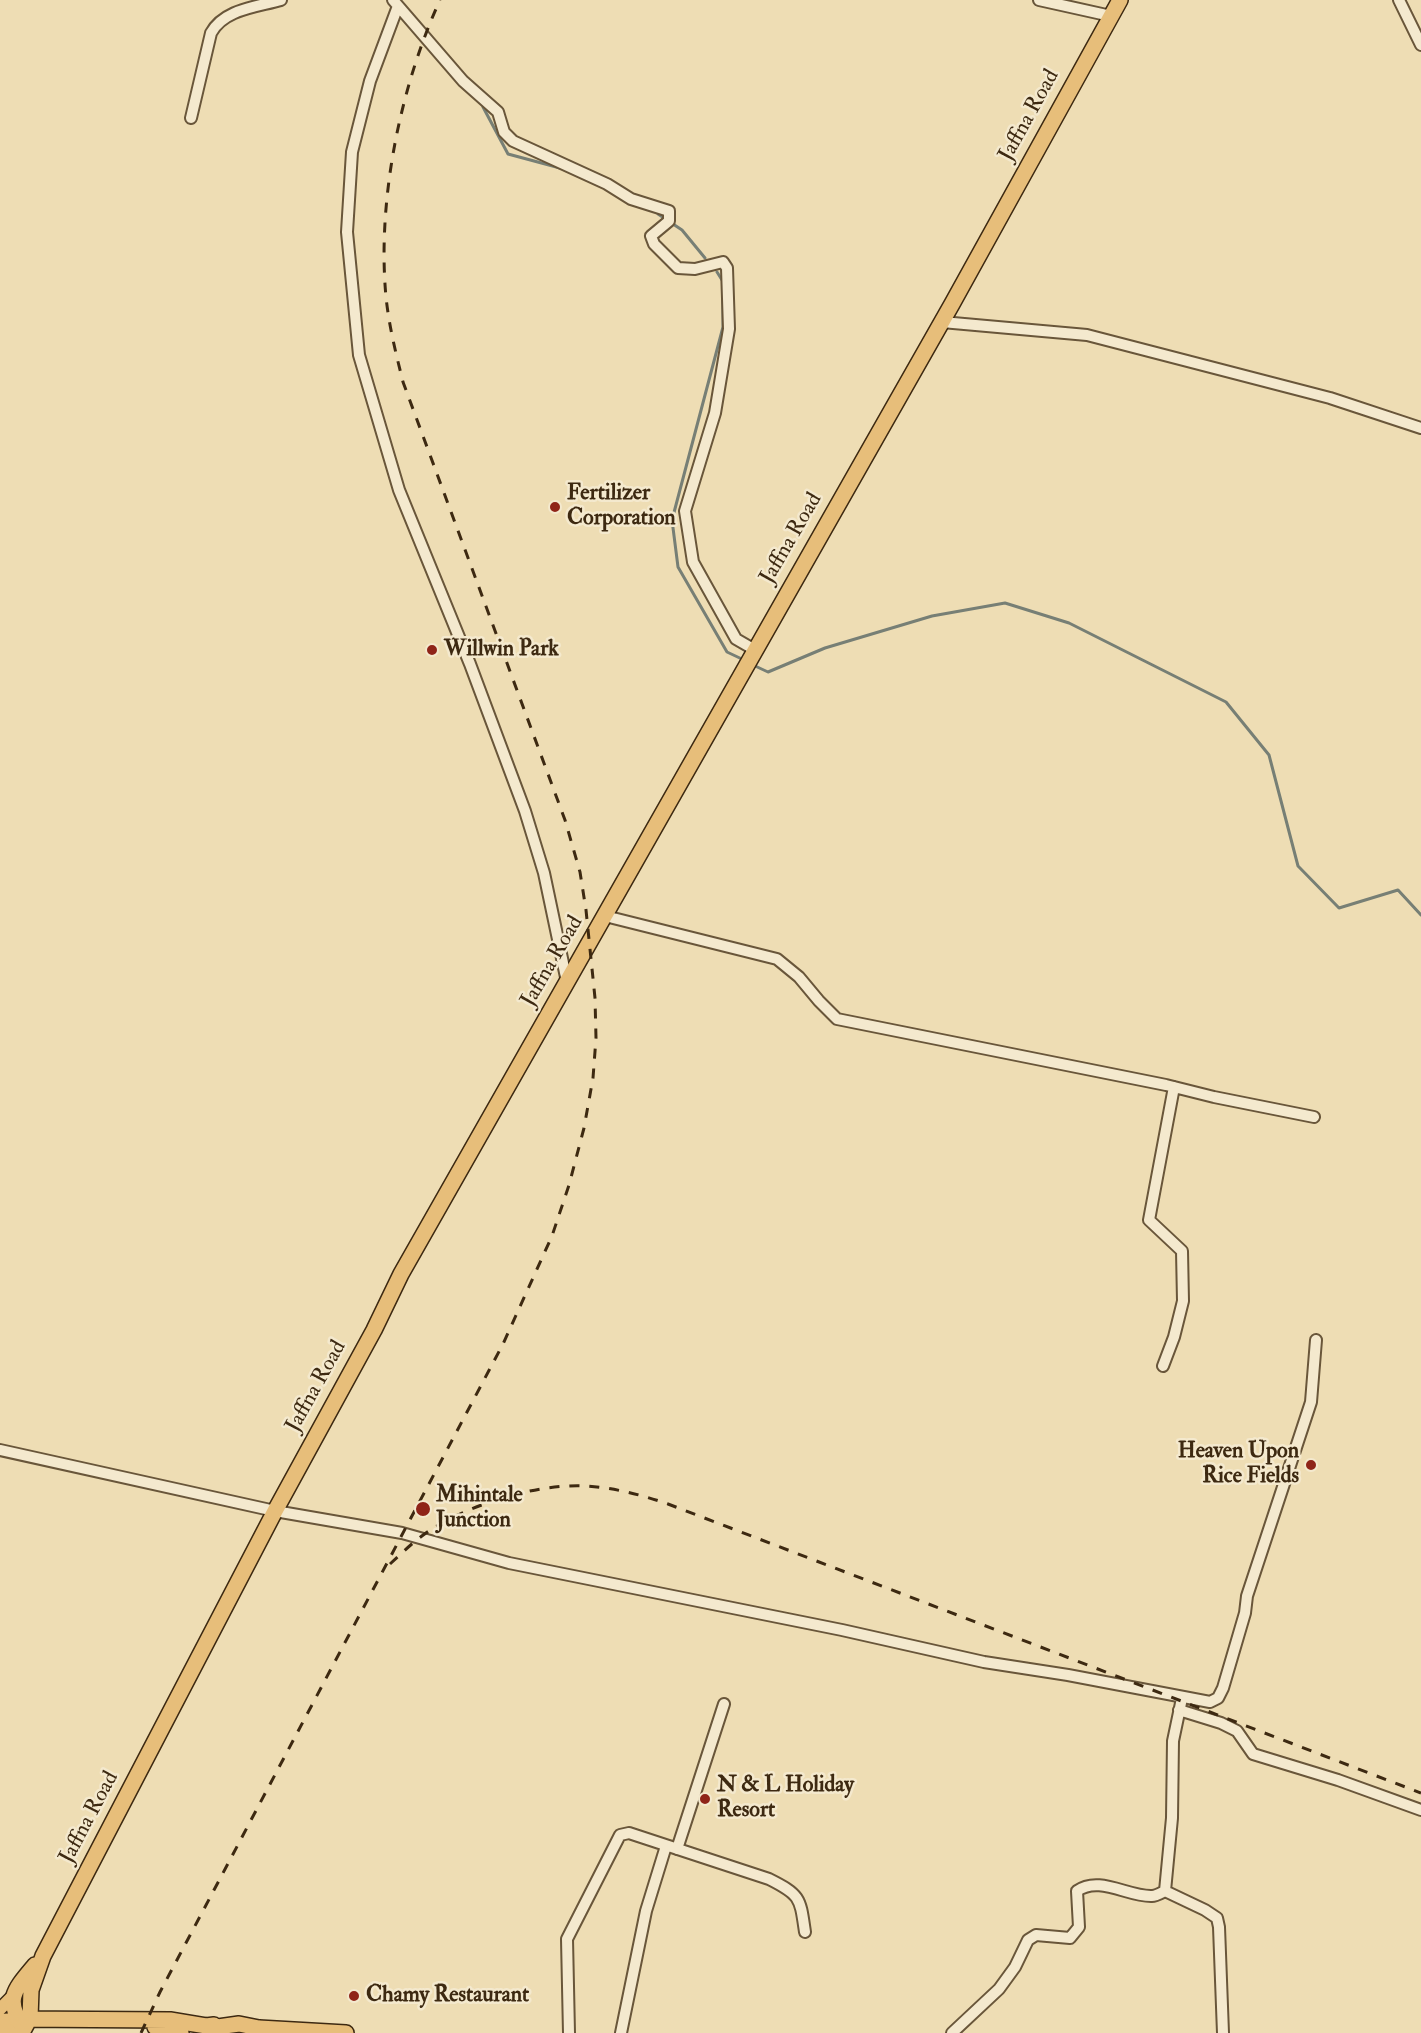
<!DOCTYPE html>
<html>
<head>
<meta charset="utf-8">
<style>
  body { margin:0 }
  canvas { display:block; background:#eeddb4 }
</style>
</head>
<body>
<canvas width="1421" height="2033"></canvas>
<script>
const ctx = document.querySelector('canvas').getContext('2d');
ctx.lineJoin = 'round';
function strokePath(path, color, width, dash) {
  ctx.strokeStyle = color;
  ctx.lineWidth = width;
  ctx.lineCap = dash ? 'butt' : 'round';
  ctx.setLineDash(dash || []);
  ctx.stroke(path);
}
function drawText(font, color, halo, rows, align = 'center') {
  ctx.font = font + ' "IM FELL Double Pica",serif';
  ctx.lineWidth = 5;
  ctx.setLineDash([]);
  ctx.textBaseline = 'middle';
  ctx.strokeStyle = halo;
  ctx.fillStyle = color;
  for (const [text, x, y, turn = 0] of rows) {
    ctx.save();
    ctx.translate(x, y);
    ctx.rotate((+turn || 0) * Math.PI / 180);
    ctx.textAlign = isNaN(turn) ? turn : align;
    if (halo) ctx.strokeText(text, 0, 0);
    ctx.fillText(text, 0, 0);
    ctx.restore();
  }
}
const stream = new Path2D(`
  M483 107 508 154 560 168
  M658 214 682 230 705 258
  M717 272 722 280
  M723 296V327L672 520 678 567 727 652 744 660
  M753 665 768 672 825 648 932 616 1005 603 1069 623 1226 702 1269 755 1298 866 1339 908 1398 890 1421 915`);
const minor = new Path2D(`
  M393 0 463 81 498 112 504 132 513 141 607 184 631 199 669 211V221L651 236 654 244 678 268 695 269 723 262 727 268 729 329 715 413 685 511 693 562 736 639 755 650
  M1039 0 1111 16
  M1399 0 1421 45
  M398 6 370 81 352 152 347 232 359 355 399 490 470 664 525 811 544 873 567 982
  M191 118 211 33C224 9 257 7 281 0
  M942 322 1087 335 1330 398 1421 428
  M605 916 777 959 799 977 819 1001 837 1019 1166 1085 1214 1097 1314 1117
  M1163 1366 1174 1337 1183 1301 1182 1251 1149 1220 1174 1087
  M0 1450 275 1511 402 1533 509 1563 842 1630 984 1662 1068 1675 1210 1702 1218 1698 1223 1688 1245 1613 1247 1596 1311 1402 1316 1340
  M1179 1710 1221 1723 1237 1731 1253 1754 1338 1780 1421 1810
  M677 1849 724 1704
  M1165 1891 1172 1818 1173 1741 1181 1703
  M569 2033 567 1939 620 1835 629 1833 769 1879C801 1895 800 1898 805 1932
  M621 2033 646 1911 666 1846
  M952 2033 999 1989 1015 1967 1028 1940 1036 1935 1070 1938 1079 1927 1077 1891C1099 1875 1128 1897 1152 1896 1156 1896 1161 1893 1165 1891L1205 1910 1217 1918 1219 1927 1223 2033`);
const major = new Path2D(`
  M0 2009 13 1996
  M0 2020 17 2019
  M0 2030 24 2029`);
const highway = new Path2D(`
  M17 2019 170 2020 206 2026 214 2025 222 2033
  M23 2027C4 1999 15 1989 35 1965
  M155 2027 181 2033
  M218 2027 239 2024 259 2028 346 2033
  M24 2029 30 2018 31 1990 43 1956 275 1511 374 1330 401 1274 952 304 1120 0`);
const rail = new Path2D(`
  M390 1564C403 1552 415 1540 429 1531 470 1504 538 1483 587 1486 615 1488 642 1495 668 1504L1421 1793
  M141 2033 160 1992 503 1344 552 1236 569 1185 584 1128 593 1078 596 1038 595 998 586 910 580 872 565 820 403 382C396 354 389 326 386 297 377 201 400 87 440 0`);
const markers = [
  [555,507,6,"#8f2418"],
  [432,650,6,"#8f2418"],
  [1311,1465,6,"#8f2418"],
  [423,1509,8,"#8f2418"],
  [705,1799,6,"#8f2418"],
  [354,1996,6,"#8f2418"]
];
const streetNames = [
  ["Jaffna Road",1030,116,-61],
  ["Jaffna Road",792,539,-60],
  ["Jaffna Road",553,962,-60],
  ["Jaffna Road",317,1387,-61],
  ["Jaffna Road",90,1818,-62]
];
const poiNames = [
  ["Fertilizer",567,494],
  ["Corporation",567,519],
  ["Willwin Park",444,650],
  ["Heaven Upon",1299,1452,"right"],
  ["Rice Fields",1299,1477,"right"],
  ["Mihintale",436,1496],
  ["Junction",436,1521],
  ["N & L Holiday",717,1786],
  ["Resort",717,1811],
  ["Chamy Restaurant",366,1996]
];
strokePath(stream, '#777f75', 3);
strokePath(minor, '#69563a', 14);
strokePath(major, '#3d2911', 15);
strokePath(highway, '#3d2911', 18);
strokePath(minor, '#f4e9ce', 10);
strokePath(major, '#e7be7a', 12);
strokePath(highway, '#e7be7a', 15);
strokePath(rail, '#3d2911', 3, [10, 10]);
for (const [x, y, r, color] of markers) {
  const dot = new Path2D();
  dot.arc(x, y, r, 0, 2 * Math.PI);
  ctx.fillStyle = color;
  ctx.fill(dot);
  strokePath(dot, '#f4e9ce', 2);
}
drawText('22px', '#3d2911', '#f4e9ce', streetNames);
drawText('bold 22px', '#3d2911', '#f4e9ce', poiNames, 'left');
</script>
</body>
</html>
